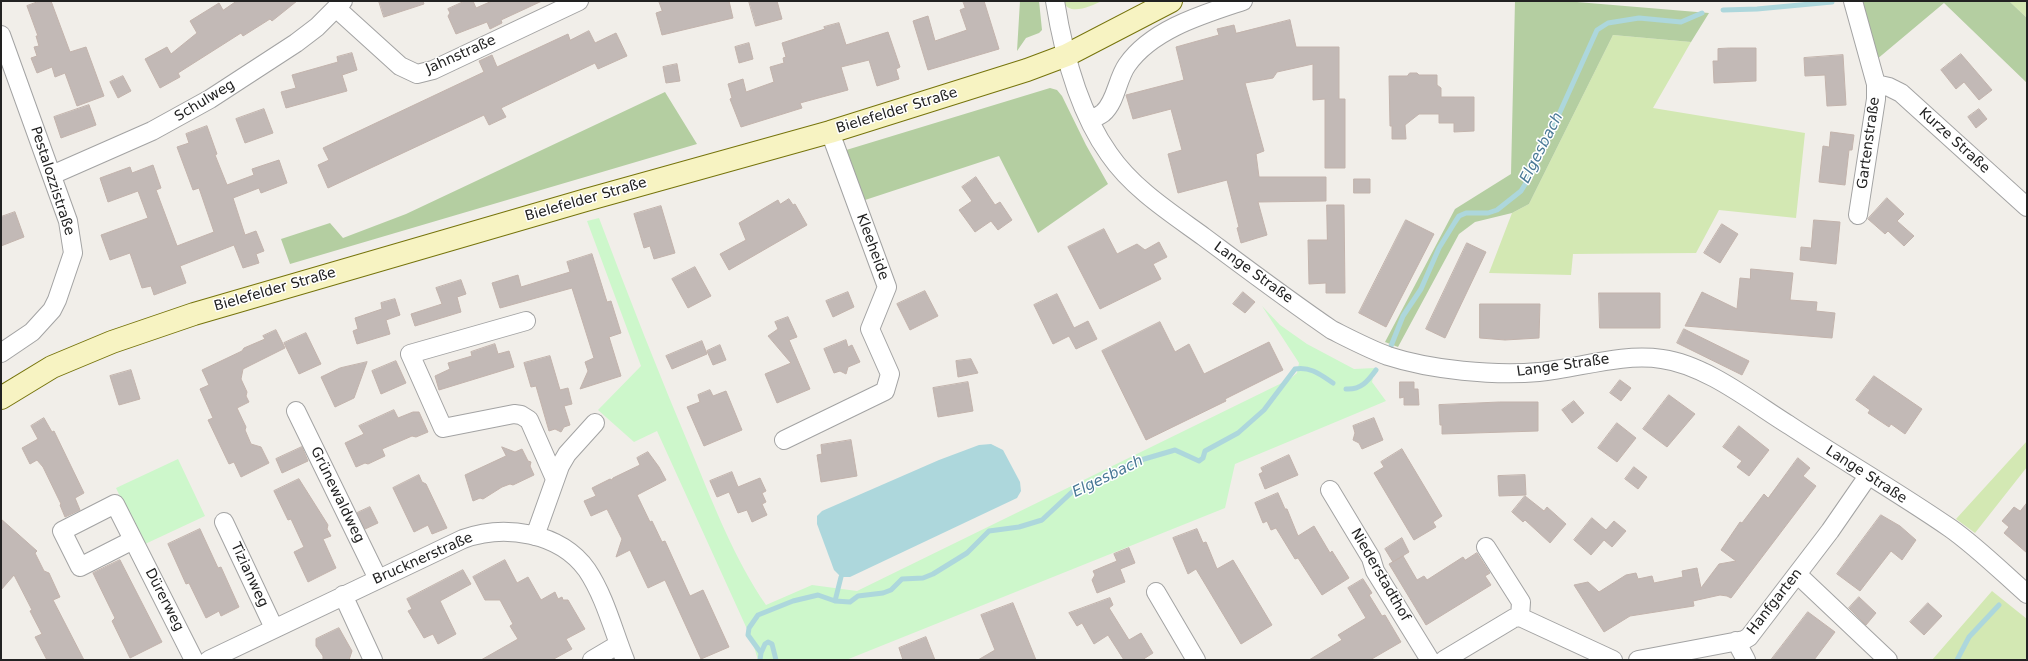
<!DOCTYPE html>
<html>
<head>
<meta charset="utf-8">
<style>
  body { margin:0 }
  #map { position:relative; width:2028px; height:661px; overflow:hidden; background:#f1eee9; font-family:"DejaVu Sans",sans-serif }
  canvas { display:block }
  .frame { position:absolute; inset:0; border:2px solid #222; pointer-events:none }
</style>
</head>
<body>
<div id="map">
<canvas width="2028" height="661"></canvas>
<div class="frame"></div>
</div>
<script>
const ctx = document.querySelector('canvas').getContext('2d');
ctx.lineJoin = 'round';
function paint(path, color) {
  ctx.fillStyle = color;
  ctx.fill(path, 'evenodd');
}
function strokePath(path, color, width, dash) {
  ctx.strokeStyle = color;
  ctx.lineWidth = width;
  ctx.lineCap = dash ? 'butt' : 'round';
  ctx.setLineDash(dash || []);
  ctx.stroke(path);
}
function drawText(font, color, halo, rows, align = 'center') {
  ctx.font = font + ' "DejaVu Sans",sans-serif';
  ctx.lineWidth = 3;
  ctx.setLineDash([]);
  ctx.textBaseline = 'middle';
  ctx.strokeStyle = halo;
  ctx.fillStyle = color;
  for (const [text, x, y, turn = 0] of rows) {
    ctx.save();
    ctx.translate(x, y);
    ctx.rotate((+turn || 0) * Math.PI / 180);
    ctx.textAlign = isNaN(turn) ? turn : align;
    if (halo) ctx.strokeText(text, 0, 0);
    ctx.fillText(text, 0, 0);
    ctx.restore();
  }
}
const grass = new Path2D(`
  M1063 1H1102C1091 6 1069 17 1063 1Z
  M2009 1H2027V18Z
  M1613 35 1691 42 1653 108 1805 133 1796 218 1719 210 1696 253 1573 254 1571 275 1489 273 1512 213 1529 204Z
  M2027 441V467L1975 533 1956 519Z
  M1992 591 2027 619V660H1932Z`);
const forest = new Path2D(`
  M1020 1H1039L1042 30 1039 33 1026 38 1017 51Z
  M1515 1H1565L1709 13 1691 42 1613 35 1529 204 1512 213 1475 222 1459 234 1398 347 1385 342 1455 209 1511 174Z
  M1859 1H2009L2027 18V83L1944 3 1876 60Z
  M1050 88 1057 90 1062 96 1086 145 1108 184 1038 233 999 156 862 201 843 151Z
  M665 92 697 144 290 264 281 239 330 223 343 238 406 214Z`);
const park = new Path2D(`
  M599 218C629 298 660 377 693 455 714 506 735 560 766 605L812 585 857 591 1290 379 1297 373 1299 363 1262 306 1280 325 1307 344 1354 369 1375 368 1372 382 1386 401 1235 464 1225 508 846 660H758L752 640 657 431 634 442 598 410 641 366 587 221Z
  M178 459 205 516 143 545 116 488Z`);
const water = new Path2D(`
  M991 444 1003 450 1020 482 1021 491 1017 498 850 577H841L834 570 817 524V516L822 511 939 460 979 445Z`);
const stream = new Path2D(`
  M1723 10 1757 9 1832 2
  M1391 346 1403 316 1421 289 1439 248 1455 222 1459 216 1466 213H1488L1497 210 1521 191 1532 173 1547 140 1553 131 1555 123 1597 30 1608 23 1639 18 1681 22 1702 13
  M1346 389C1361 390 1368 381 1376 370
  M835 601 841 577
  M761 653 765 644 768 642 772 644 776 660
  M760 660 761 653 748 635 749 628 758 615 793 601 818 595 835 601 850 602 858 596 883 593 891 590 902 579 923 578 933 574 967 553 989 531 1019 527 1042 520 1072 492 1107 477 1134 462 1175 450 1199 461 1203 458 1205 451 1238 433 1264 410 1295 369C1310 366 1321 375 1333 383
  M1957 660 1969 637 1999 605`);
const building = new Path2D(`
  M40 1H51L70 52 86 47 104 96 77 106 65 73 55 77 52 67 37 73 31 58 37 56 34 47 39 46 36 36H38L27 6Z
  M237 1H297L272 21 270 19 243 36 241 33 178 73 180 77 160 88 145 59 167 47 171 54 197 33 190 21 219 3 223 10Z
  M379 1H423L424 4 384 17Z
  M465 1H473L476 8 492 1H542L501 20 502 23 490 29 487 22 456 34 448 16 450 13 448 9Z
  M659 1H729L733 18 662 35 656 13 662 11Z
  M749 1H777L782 19 756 26Z
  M963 1H984L999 49 928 70 913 21 928 16 935 41 967 30 960 10 965 8Z
  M1290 20 1296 47H1339V99H1345V168H1325V99L1313 100V64L1277 72 1273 78 1245 83 1264 151 1256 154 1259 177H1326V201L1258 202 1267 235 1241 243 1237 228 1239 227 1227 180 1178 193 1168 154 1182 150 1171 109 1133 119 1126 95 1184 80 1176 47 1219 35 1217 29 1234 25 1236 33Z
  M839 23 846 45 888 32 900 67 896 69 899 79 877 86 869 60 841 67 848 90 800 103 802 108 741 127 730 99 732 98 728 84 743 79 746 92 774 82 770 67 784 63 783 58 786 57 782 43 825 29 824 27Z
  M589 31 595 43 616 33 627 56 598 69 595 63 501 108 506 117 489 125 484 115 328 188 318 165 329 160 323 148 484 72 479 61 492 55 497 67 568 34 570 40Z
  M749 43 753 59 739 63 735 47Z
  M1730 48H1756V81L1714 83 1713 61H1718V49Z
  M352 53 357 70 342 75 347 91 286 108 281 92 296 88 292 75 338 62 337 57Z
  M1961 54 1992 90 1979 100 1964 82 1956 89 1941 70Z
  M1843 55 1846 105 1827 106 1825 75 1805 76 1804 58Z
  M677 64 680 81 666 83 663 67Z
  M1410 73H1417L1419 75H1437V85L1441 88V97H1474V131L1454 132V123H1439V114H1419L1405 125 1406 139H1392V126H1390L1389 76H1407Z
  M123 76 131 91 118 98 110 82Z
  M89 105 96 125 61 138 54 117Z
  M264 109 273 133 245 143 236 119Z
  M1979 109 1987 119 1976 128 1968 117Z
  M207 126 217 154 215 155 227 185 254 175 252 169 279 160 287 183 261 193 259 188 233 198 245 235 256 231 264 251 256 254 259 263 243 268 234 245 180 266 186 283 154 295 151 286 142 288 130 253 110 260 101 235 148 218 138 191 108 202 100 178 130 167 132 173 153 165 161 188 156 190 177 246 214 232 199 188 193 190 177 147 189 143 186 134Z
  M1831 132 1854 135 1852 150H1849L1845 185 1819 182 1823 146 1829 147Z
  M976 177 995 205 1000 202 1012 220 998 230 991 221 975 232 959 210 972 201 962 187Z
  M1354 179H1370V193H1354Z
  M1887 198 1904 214 1897 221 1914 236 1904 246 1888 231 1885 234 1868 219Z
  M789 199 793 205 795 204 807 225 729 270 720 254 746 240 739 223 778 200 780 204Z
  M1327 205H1344L1345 293H1326V283L1309 284 1308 240H1327Z
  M661 206 675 253 654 259 650 246 644 248 634 214Z
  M15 212 24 237 1 246V217Z
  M1406 220 1434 234 1386 327 1359 313Z
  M1814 220 1840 222 1836 264 1800 260 1801 247 1811 248Z
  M1722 224 1738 234 1720 263 1704 253Z
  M1104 229 1117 254 1137 244 1145 250 1159 242 1167 257 1153 264 1161 279 1100 309 1068 247Z
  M1467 243 1486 252 1445 338 1426 329Z
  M592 254 607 302 611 301 621 333 609 337 621 376 580 389 588 371 585 362 594 358 572 288 500 308 492 283 518 275 521 287 570 272 567 262Z
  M695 267 711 296 688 308 672 279Z
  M1751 269 1793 273 1790 300 1817 302 1816 311 1835 313 1832 338 1685 326 1702 292 1737 309 1740 278 1750 279Z
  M461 280 466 294 457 297 461 312 415 326 411 314 442 304 436 288Z
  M925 291 938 316 910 330 897 304Z
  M848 292 854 307 833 317 826 301Z
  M1243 292 1255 302 1245 313 1233 304Z
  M1599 293H1660V328H1600Z
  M1057 294 1074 328 1088 321 1097 339 1076 349 1069 336 1053 344 1034 305Z
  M395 299 400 315 386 320 390 334 357 344 353 331 358 329 355 318 382 309 381 303Z
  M1480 304H1540L1539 338 1505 340 1480 338Z
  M788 317 797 337 789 340 810 389 777 403 765 374 791 363 768 336 778 329 775 322Z
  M1160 322 1175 352 1189 344 1204 374 1269 342 1283 370 1225 399 1226 401 1146 440 1102 351Z
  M1684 329 1749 361 1742 375 1677 343Z
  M276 330 285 348 243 369 241 379 247 392 246 396 249 402 237 408 246 427 245 430 251 444 261 447 269 463 241 477 234 462 229 464 208 420 213 418 200 389 209 385 202 370 242 351 244 348 265 339 263 336Z
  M306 333 321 364 299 374 284 343Z
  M846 340 848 347 852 345 860 362 848 367 846 374 840 371 834 373 824 349Z
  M702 341 707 354 672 369 666 356Z
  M495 344 498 354 509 351 514 367 439 390 435 376 450 369 448 363 472 356 471 352Z
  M720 345 726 360 713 365 707 351Z
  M550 356 560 390 568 388 572 404 564 406 570 425 564 427 561 432 555 429 549 431 536 386 531 387 524 363Z
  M971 359 978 373 958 377 956 361Z
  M396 361 406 383 381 394 372 371Z
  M367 362 354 398 335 407 321 377 340 368Z
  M131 370 140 399 119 405 110 376Z
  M1874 376 1922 409 1905 434 1891 424 1889 427 1868 413 1870 410 1856 400Z
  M1620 380 1631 388 1621 401 1610 393Z
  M968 382 973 411 938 417 933 388Z
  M1400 382H1414V389H1418L1419 405H1404V397L1400 398Z
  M710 390 713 396 726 391 742 430 704 446 687 407 700 402 698 395Z
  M1669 395 1695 414 1667 447 1643 429Z
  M1574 401 1584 413 1572 423 1562 410Z
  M1500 402H1538V431L1442 434V425H1440L1439 405Z
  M394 410 398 418 413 412H419L428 432 416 437 412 436 382 449 385 456 368 464 365 463 356 467 345 443 364 434 359 426Z
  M44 418 52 432 54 431 84 493 75 498 80 510 65 517 60 505 61 504 43 467 37 460 30 464 22 448 38 439 31 426Z
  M1374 418 1383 440 1362 449 1359 443 1353 440 1355 433 1353 426Z
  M1617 423 1636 438 1617 462 1598 448Z
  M1739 426 1769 450 1749 476 1737 467 1742 461 1723 447Z
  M851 440 857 476 821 482 817 455 822 454 821 445Z
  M302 447 308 461 282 473 276 459Z
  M502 447 515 452 522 449 528 461 531 462 530 466 534 475 513 485 510 484 502 487 483 499 480 498 473 501 465 475 506 456Z
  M1402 449 1442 516 1433 522 1436 527 1414 540 1374 473 1384 467 1381 462Z
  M648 452 659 467 666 480 637 495 650 522 652 521 662 542 665 541 690 596 703 590 729 647 701 659 665 580 648 588 630 550 616 557 622 539 607 509 591 516 584 501 596 496 592 488 610 479 612 480 613 478 640 465 637 458Z
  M1289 455 1298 475 1265 489 1259 474 1263 472 1261 468Z
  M1798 458 1810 468 1803 476 1816 486 1731 598 1727 596 1720 595 1693 601 1694 606 1630 616 1604 632 1574 585 1588 582 1599 592 1626 575 1636 573 1638 579 1652 576 1654 583 1683 577 1682 571 1697 568 1701 588 1719 564 1736 561 1721 550 1740 522 1742 523 1764 494 1768 498Z
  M1634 467 1647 477 1638 489 1625 479Z
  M732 472 738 487 760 478 766 491 762 493 766 502 762 504 767 515 752 522 747 510 738 513 729 492 717 497 710 481Z
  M419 475 422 482 426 484 447 528 432 534 428 525 414 532 393 488Z
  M1525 475 1526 495 1499 496 1498 476Z
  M299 479 328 525 327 529 331 536 323 539 336 568 308 582 294 552 304 547 291 519 288 520 274 491Z
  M1278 493 1285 509H1287L1298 536 1314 526 1330 553 1332 551 1349 578 1322 595 1298 558 1295 559 1276 528 1271 530 1267 521 1263 523 1255 503Z
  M1525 496 1544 511 1547 507 1566 524 1550 543 1525 520 1523 522 1512 512Z
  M2027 503V553L2004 533 2009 527 2002 521 2014 507 2020 511Z
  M370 507 378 523 365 529 357 513Z
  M1881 515 1900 526 1916 540 1902 560 1891 551 1860 591 1837 574Z
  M1592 518 1606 530 1614 521 1626 531 1612 547 1604 540 1591 555 1574 540Z
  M1 519 37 551 35 553 44 571 49 573 60 597 53 600 84 660H47L35 637 42 634 30 611 32 610 14 575 1 590Z
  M200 529 218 568 221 567 239 607 221 616 219 611 206 618 189 583 186 584 168 544Z
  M1197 529 1203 543 1206 542 1217 569 1233 560 1272 625 1241 644 1196 569 1188 574 1173 538Z
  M1402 538 1409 552 1393 562 1385 549Z
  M1129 548 1135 563 1120 569 1125 582 1097 593 1092 580 1095 575 1093 571 1117 561 1114 554Z
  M1477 553 1490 573 1485 576 1491 585 1426 625 1389 564 1403 556 1417 580 1424 576 1427 580 1463 557 1465 560Z
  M120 560 162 642 130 658 112 621 115 618 93 573Z
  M505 560 517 583 528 577 541 600 555 592 558 599 562 597 563 600H568L585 629 566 639 572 649 552 660H481L518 639 510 626 513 624 500 600H485L473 577Z
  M463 570 471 584 440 601 456 634 438 644 433 634 424 638 408 611 412 609 407 599Z
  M1363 579 1372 593 1369 595 1382 616 1385 615 1401 642 1370 660H1309L1342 640 1338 635 1366 618 1348 588Z
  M1859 597 1876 613 1866 625 1849 608Z
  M1110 598 1113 605 1109 608 1129 640 1141 633 1153 653 1142 660H1124L1108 635 1094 644 1082 623 1077 626 1069 613Z
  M1013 603 1036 660H978L995 650 981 615Z
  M1928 603 1942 616 1924 635 1910 622Z
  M1808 612 1835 632 1814 660H1771Z
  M339 628 352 651 349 660H323V656L316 646V639Z
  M926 637 935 660H903L899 648Z`);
const street = new Path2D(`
  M1055 1C1063 51 1079 112 1109 154 1133 189 1171 213 1204 237 1247 269 1288 300 1332 330 1350 339 1369 349 1388 356 1431 370 1494 376 1539 372 1580 368 1621 353 1662 359 1706 365 1752 402 1789 425 1842 460 1898 492 1950 528 1977 547 2002 572 2027 594
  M1853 1 1876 84V99L1858 215
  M336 8 400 66 417 74 433 70 579 1
  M1 35 68 221 73 253 57 300 52 310 32 332 1 353
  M1876 84 1889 87 1901 93 2027 207
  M1090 121C1094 118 1099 116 1103 113 1116 102 1117 79 1127 65 1152 29 1204 14 1243 1
  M52 175 152 131 210 99 296 43 317 27 343 1
  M526 321 410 354 443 428 514 414 521 415 529 420 555 479
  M296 411 378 579
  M784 440 885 391 890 374 870 329 887 287 830 132
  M1330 490 1371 558 1375 571 1430 660
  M224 522 274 628
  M535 536 560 466 567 454 595 423
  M133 540 80 567 62 531 115 504 194 660
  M1486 547 1521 602 1520 617
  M1797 574 1888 660
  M1156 592 1196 660
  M343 595 373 660
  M1736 641 1746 660
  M209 660 463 539C504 524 560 532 587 570 605 597 613 630 625 660
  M592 660 619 644
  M1444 660 1514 618 1520 617 1613 660
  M1638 660 1744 640 1749 637 1830 531 1868 476`);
const secondary = new Path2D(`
  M1 398 52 367 112 342 194 314 586 200 830 132 1027 70 1067 55 1171 1`);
const streetNames = [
  ["Jahnstraße",461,55,-24],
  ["Schulweg",205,101,-31],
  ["Bielefelder Straße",897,111,-17],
  ["Kurze Straße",1954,141,42],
  ["Gartenstraße",1869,143,-82],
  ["Pestalozzistraße",52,181,72],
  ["Bielefelder Straße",586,200,-16],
  ["Kleeheide",872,247,70],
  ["Lange Straße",1253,273,36],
  ["Bielefelder Straße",275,290,-16],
  ["Lange Straße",1563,366,-8],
  ["Lange Straße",1866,475,33],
  ["Grünewaldweg",337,495,64],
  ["Brucknerstraße",423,559,-24],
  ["Tizianweg",249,575,65],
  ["Niederstadthof",1380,575,60],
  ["Dürerweg",164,600,63],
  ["Hanfgarten",1775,602,-52]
];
const waterNames = [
  ["Elgesbach",1542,148,-63],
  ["Elgesbach",1108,477,-26]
];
paint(grass, '#d3e8b3');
paint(forest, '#b4cea1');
paint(park, '#cdf7cb');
paint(water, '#add7dc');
strokePath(stream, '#add7dc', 5);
paint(building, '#c2b9b6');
strokePath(building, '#c2b3ac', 1);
strokePath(street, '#a3a3a3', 20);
strokePath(secondary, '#76740c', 24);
strokePath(street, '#fff', 18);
strokePath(secondary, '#f7f3c2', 22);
drawText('14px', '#222', '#fff', streetNames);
drawText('italic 15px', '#497996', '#fff', waterNames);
</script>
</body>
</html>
